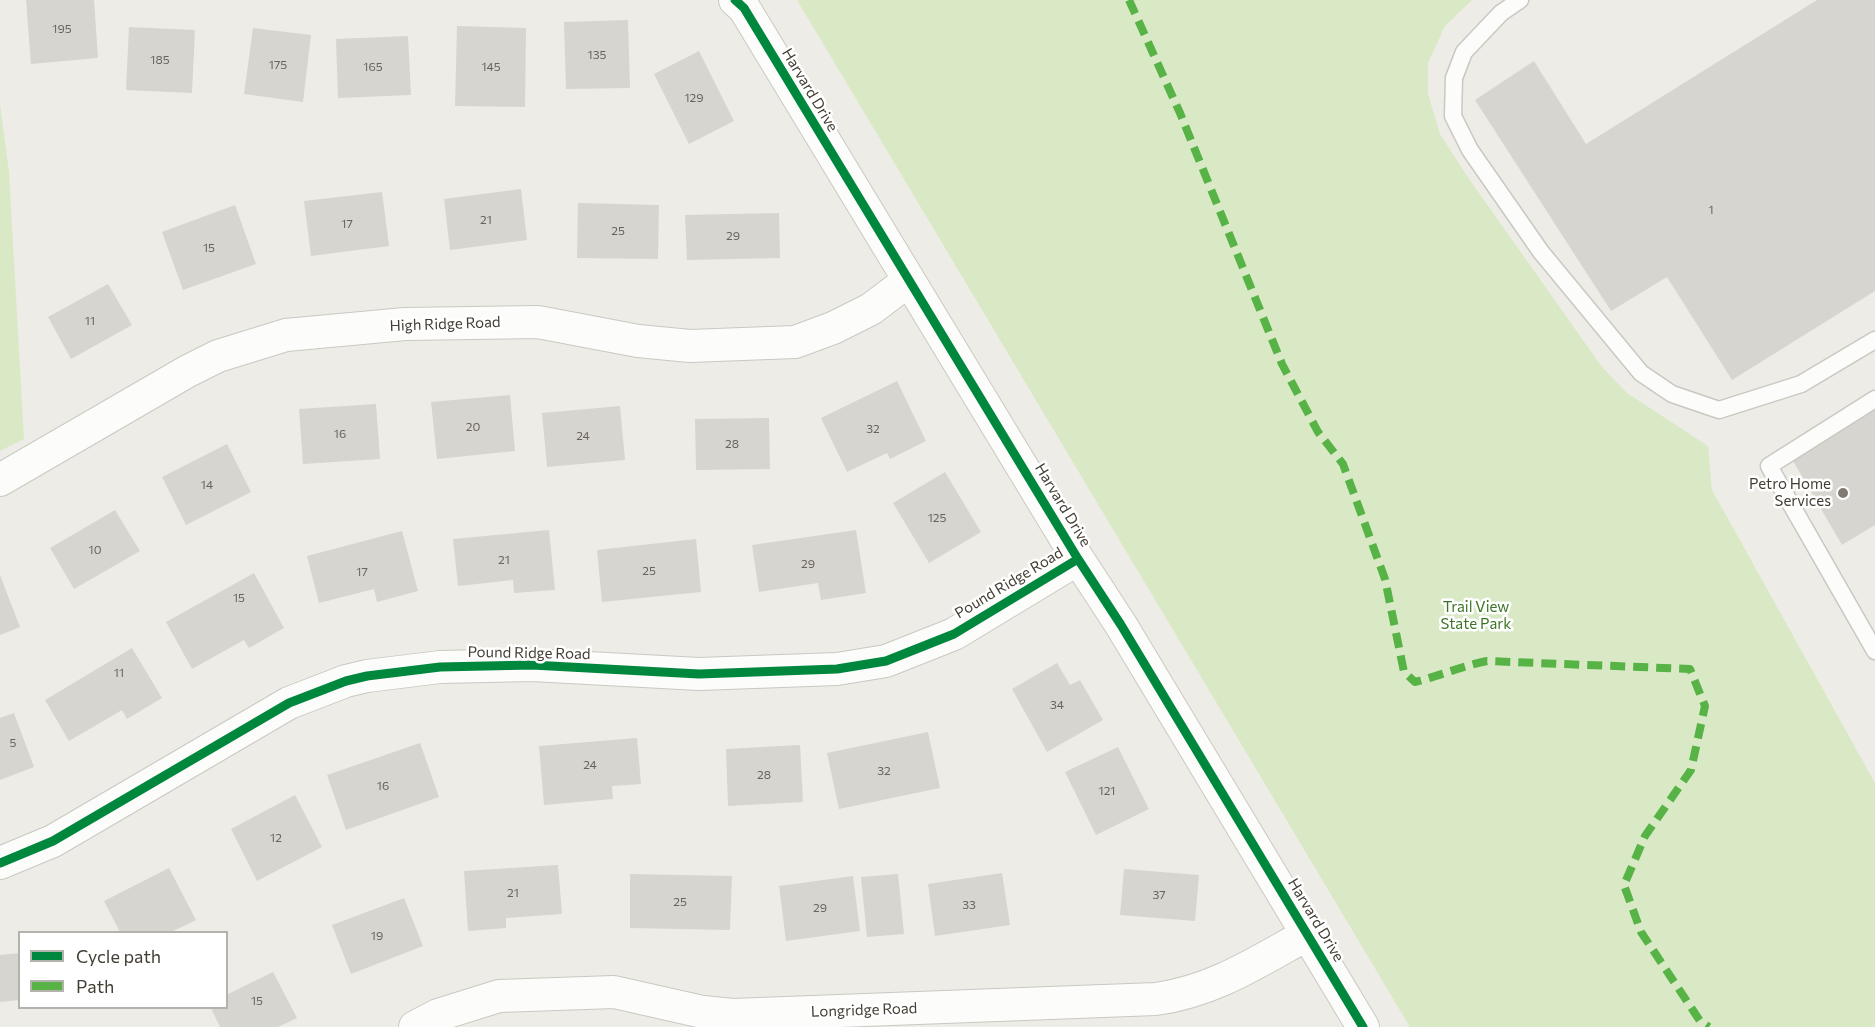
<!DOCTYPE html>
<html>
<head>
<meta charset="utf-8">
<style>
  body { margin:0 }
  #map { position:relative; width:1875px; height:1027px; overflow:hidden; background:#eeece6; font-family:Commissioner,sans-serif }
  canvas { display:block }
  .legend { position:absolute; left:18px; top:931px; width:210px; height:78px; box-sizing:border-box; background:#fff; border:2px solid #b4b2ad; margin:0; padding:8px 10px; list-style:none; font-size:18px; color:#433e33 }
  .legend li { display:flex; align-items:center; gap:12px; height:30px }
  .legend b { width:30px; border:2px solid #b4b2ad }
</style>
</head>
<body>
<div id="map">
<canvas width="1875" height="1027"></canvas>
<ul class="legend">
<li><b style="height:8px;background:#00873e"></b>Cycle path</li>
<li><b style="height:8px;background:#57b346"></b>Path</li>
</ul>
</div>
<script>
const ctx = document.querySelector('canvas').getContext('2d');
ctx.lineJoin = 'round';
function paint(path, color) {
  ctx.fillStyle = color;
  ctx.fill(path, 'evenodd');
}
function strokePath(path, color, width, dash) {
  ctx.strokeStyle = color;
  ctx.lineWidth = width;
  ctx.lineCap = dash ? 'butt' : 'round';
  ctx.setLineDash(dash || []);
  ctx.stroke(path);
}
function drawText(font, color, halo, rows, align = 'center') {
  ctx.font = font + ' Commissioner,sans-serif';
  ctx.lineWidth = 5;
  ctx.setLineDash([]);
  ctx.textBaseline = 'middle';
  ctx.strokeStyle = halo;
  ctx.fillStyle = color;
  for (const [text, x, y, turn = 0] of rows) {
    ctx.save();
    ctx.translate(x, y);
    ctx.rotate((+turn || 0) * Math.PI / 180);
    ctx.textAlign = isNaN(turn) ? turn : align;
    if (halo) ctx.strokeText(text, 0, 0);
    ctx.fillText(text, 0, 0);
    ctx.restore();
  }
}
const green = new Path2D(`
  M797 0H1472L1445 26 1428 63V94L1440 134 1467 176 1602 367 1627 393 1708 446 1712 490 1875 783V1027H1410Z
  M0 104 9 172 24 439 0 451Z`);
const building = new Path2D(`
  M26 0H94L98 58 31 64Z
  M1817 0H1875V291L1732 380 1667 277 1611 311 1475 100 1534 61 1586 144Z
  M628 20 630 88 566 89 564 22Z
  M457 26 526 28 525 107 455 106Z
  M129 27 195 30 192 93 126 90Z
  M253 28 311 35 303 102 244 94Z
  M408 36 411 95 338 98 336 39Z
  M699 51 734 121 689 144 654 74Z
  M521 189 527 240 450 250 444 199Z
  M382 192 389 246 311 256 304 201Z
  M578 203 659 205 658 259 577 258Z
  M235 205 256 264 183 290 162 232Z
  M779 213 780 258 687 260 685 215Z
  M108 284 132 325 71 359 48 317Z
  M897 381 926 441 890 459 887 453 847 472 821 418Z
  M510 395 515 451 437 459 431 402Z
  M376 404 380 459 303 464 299 409Z
  M620 406 625 460 547 467 542 413Z
  M1875 409V525L1842 545 1793 461Z
  M769 418 770 469 696 470 695 419Z
  M227 444 251 492 186 525 162 477Z
  M945 472 981 532 929 563 893 503Z
  M115 510 140 551 74 589 50 548Z
  M549 530 555 590 514 593 513 580 458 586 453 539Z
  M856 530 866 593 821 600 818 583 759 592 752 545Z
  M402 531 418 591 377 602 374 589 319 603 307 556Z
  M696 539 701 592 602 602 597 550Z
  M254 573 284 628 249 648 244 640 192 669 166 622Z
  M0 575 20 627 0 635Z
  M132 648 162 698 127 719 122 710 69 741 45 700Z
  M1057 663 1070 685 1080 680 1103 720 1047 752 1012 689Z
  M14 713 34 767 0 780V718Z
  M928 732 940 788 839 809 827 753Z
  M637 738 641 784 612 786 613 799 544 805 539 746Z
  M420 743 439 797 346 830 327 775Z
  M800 745 803 802 728 806 726 749Z
  M1118 747 1149 809 1096 835 1065 772Z
  M295 795 322 847 257 881 231 829Z
  M558 865 562 914 506 918V928L468 931 464 871Z
  M169 868 196 920 171 932H120L104 901Z
  M1124 869 1199 875 1195 921 1120 915Z
  M1002 873 1010 925 935 936 928 884Z
  M630 874 732 876 730 930 630 928Z
  M898 874 904 934 867 937 861 877Z
  M853 876 860 931 786 941 779 886Z
  M404 898 423 946 351 974 332 925Z
  M20 953V1000L0 1002V955Z
  M273 972 297 1018 278 1027H220L211 1008H226V995Z`);
const service = new Path2D(`
  M1520 0 1501 13 1464 52 1454 78 1453 116 1470 150 1541 252 1641 373 1672 394 1719 410 1801 384 1875 340
  M1875 399 1769 466 1875 651`);
const minor = new Path2D(`
  M735 0 744 8 1078 559 1121 625 1363 1027
  M0 480 188 371 218 356 286 335 405 324 538 322 638 341 690 346 795 342 833 328 871 309 908 281
  M0 863 53 841 289 703 346 681 367 676 440 667 532 665 699 674 837 669 886 661 954 634 1078 559
  M415 1027 438 1015 499 996 614 992 703 1012 733 1015 1156 999C1214 991 1257 962 1308 934`);
const quiet = new Path2D(`
  M1129 0 1180 113 1282 364 1318 432 1343 464 1385 579 1404 672 1415 682C1439 676 1462 666 1487 661L1690 669 1705 706 1691 770 1645 836 1624 885 1641 932 1700 1021 1709 1027`);
const cycleway = new Path2D(`
  M735 0 744 8 1078 559 1121 625 1363 1027
  M0 863 53 841 289 703 346 681 367 676 440 667 532 665 699 674 837 669 886 661 954 634 1078 559`);
const markers = [
  [1843,493,6,"#7f7b72"]
];
const numberNames = [
  ["195",62,29],
  ["135",597,55],
  ["185",160,60],
  ["175",278,65],
  ["165",373,67],
  ["145",491,67],
  ["129",694,98],
  ["1",1711,210],
  ["21",486,220],
  ["17",347,224],
  ["25",618,231],
  ["29",733,236],
  ["15",209,248],
  ["11",90,321],
  ["20",473,427],
  ["32",873,429],
  ["16",340,434],
  ["24",583,436],
  ["28",732,444],
  ["14",207,485],
  ["125",937,518],
  ["10",95,550],
  ["21",504,560],
  ["29",808,564],
  ["25",649,571],
  ["17",362,572],
  ["15",239,598],
  ["11",119,673],
  ["34",1057,705],
  ["5",13,743],
  ["24",590,765],
  ["32",884,771],
  ["28",764,775],
  ["16",383,786],
  ["121",1107,791],
  ["12",276,838],
  ["21",513,893],
  ["37",1159,895],
  ["25",680,902],
  ["33",969,905],
  ["29",820,908],
  ["19",377,936],
  ["15",257,1001]
];
const streetNames = [
  ["Harvard Drive",810,90,59],
  ["High Ridge Road",445,324,-2],
  ["Harvard Drive",1063,505,59],
  ["Pound Ridge Road",1009,583,-31],
  ["Pound Ridge Road",529,653,1],
  ["Harvard Drive",1316,920,59],
  ["Longridge Road",864,1010,-2]
];
const poiNames = [
  ["Petro Home",1831,484],
  ["Services",1831,501]
];
const parkNames = [
  ["Trail View",1476,607],
  ["State Park",1476,624]
];
paint(green, '#d9e9c6');
paint(building, '#d7d5cf');
strokePath(service, '#cac8c2', 19);
strokePath(minor, '#cac8c2', 34);
strokePath(service, '#fcfcfb', 16);
strokePath(minor, '#fcfcfb', 32);
strokePath(quiet, '#57b346', 8, [15, 8]);
strokePath(cycleway, '#00873e', 9);
for (const [x, y, r, color] of markers) {
  const dot = new Path2D();
  dot.arc(x, y, r, 0, 2 * Math.PI);
  ctx.fillStyle = color;
  ctx.fill(dot);
  strokePath(dot, '#fff', 2);
}
drawText('12px', '#69645b', null, numberNames);
drawText('15px', '#433e33', '#fff', streetNames);
drawText('15px', '#433e33', '#fff', poiNames, 'right');
drawText('15px', '#3e7427', '#fff', parkNames);
</script>
</body>
</html>
